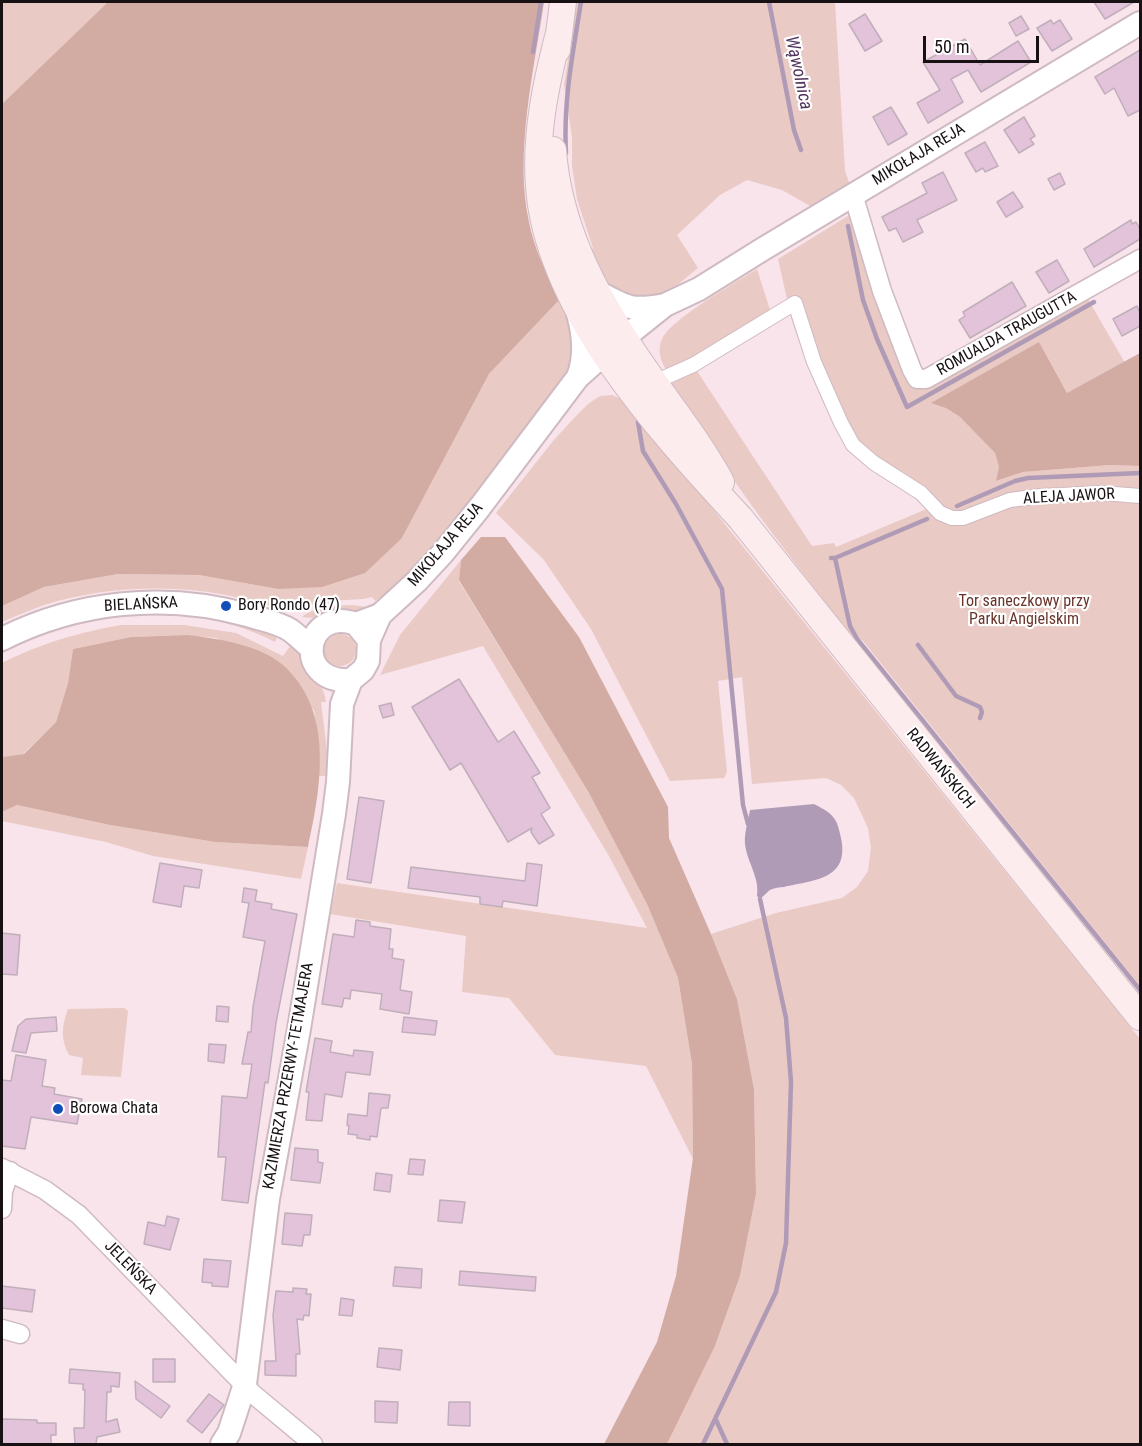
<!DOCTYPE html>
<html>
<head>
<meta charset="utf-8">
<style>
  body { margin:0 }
  #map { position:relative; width:1142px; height:1446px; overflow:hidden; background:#f9e4eb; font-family:"Roboto Condensed",sans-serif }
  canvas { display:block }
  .frame { position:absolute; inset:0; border:3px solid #181113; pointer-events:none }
  .scale { position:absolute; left:923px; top:36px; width:116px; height:27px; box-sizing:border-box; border:3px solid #181113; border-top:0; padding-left:8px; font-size:18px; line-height:21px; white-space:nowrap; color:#181113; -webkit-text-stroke:4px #fff; paint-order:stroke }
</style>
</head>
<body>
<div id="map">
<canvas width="1142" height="1446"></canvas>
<div class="frame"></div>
<div class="scale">50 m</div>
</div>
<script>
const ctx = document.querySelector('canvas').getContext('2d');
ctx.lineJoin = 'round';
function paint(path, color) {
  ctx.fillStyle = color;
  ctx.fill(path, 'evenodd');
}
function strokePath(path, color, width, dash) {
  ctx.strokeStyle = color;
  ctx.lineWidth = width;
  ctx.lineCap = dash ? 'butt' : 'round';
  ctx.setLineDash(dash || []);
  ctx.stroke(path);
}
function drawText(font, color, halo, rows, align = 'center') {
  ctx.font = font + ' "Roboto Condensed",sans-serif';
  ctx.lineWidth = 4.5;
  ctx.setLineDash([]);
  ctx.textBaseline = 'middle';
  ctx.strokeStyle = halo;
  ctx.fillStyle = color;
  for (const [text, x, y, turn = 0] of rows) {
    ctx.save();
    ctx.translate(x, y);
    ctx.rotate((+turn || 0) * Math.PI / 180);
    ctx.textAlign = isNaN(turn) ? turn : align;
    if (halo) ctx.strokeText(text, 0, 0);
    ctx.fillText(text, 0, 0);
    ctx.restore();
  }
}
const green = new Path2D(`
  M2 2H108L2 104Z
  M577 2H835L845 171 850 185 812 207 782 190 747 180 720 195 677 235 698 268 676 286 650 300 614 294 602 280 587 253 593 248 577 199 572 166V137L564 85Z
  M864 206 890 296 923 375 1085 294 1125 363 1067 393 1039 342 946 408 960 417 995 453 999 467 997 481 1023 472 1110 465 1140 466V986L863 641 849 632C785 552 724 471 669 384L673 379 695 368 812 546 834 543 836 547 929 508 849 449 808 368 792 321 778 259Z
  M757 269 770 310 690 362 667 372C661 361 656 350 663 337 676 316 735 283 757 269Z
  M560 299 569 315 574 358 566 377 521 432 486 486 407 578 375 601 372 597 363 599 329 601 301 608 290 606 284 609C265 604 245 599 226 595 167 584 102 587 44 605 30 610 16 616 2 622V606L44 587 118 574 199 575 278 589 402 538 489 374Z
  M612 395 623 400 705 492 707 502 1140 1039V1444H667L715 1346 740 1276 756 1194 754 1089 737 999 711 934 776 913 842 898 857 887 868 871 871 848 868 828 854 798 841 785 826 778 752 784 742 677 718 681 727 772 724 778 670 781 591 629 544 560 496 513 553 441 576 416 588 404 600 396Z
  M461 560 459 581 589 793 647 904 678 978 692 1064 693 1159 646 1066 555 1055 509 998 462 992 466 936 330 914 337 883 647 928 609 856 483 646 380 675 400 635Z
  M352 605 367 607C357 618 317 619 302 617 315 606 336 606 352 605Z
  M123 612C174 614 231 612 277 638L275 642C192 598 82 611 2 654V649L35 634Z
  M121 625H184L236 633 283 656 291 645C304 654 301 656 308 668 315 682 324 684 326 702H321L327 751 326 776H319L320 755 314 710 217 638 187 635 131 637 73 649 68 683 56 722 23 754 2 757V663C42 643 77 633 121 625Z
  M324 650a16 16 0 1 1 32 0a16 16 0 1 1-32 0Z
  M17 805 110 825 215 842 308 847 301 879 153 856 106 842 2 821V812Z
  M124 1008 128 1011 121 1077 81 1075 83 1058 69 1055C60 1039 62 1025 68 1009Z`);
const forest = new Path2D(`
  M108 2H544C534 70 514 154 529 222 534 249 547 275 560 299L489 374 402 538 365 573 322 587 278 589 199 575 118 574 44 587 2 606V104Z
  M1039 342 1067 393 1140 353V466L1110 465 1023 472 996 481 999 467 995 453 960 417 946 408 931 403Z
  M481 537H505L579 637 668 807 669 838 711 934 737 999 754 1089 756 1194 740 1276 715 1346 667 1444H604L657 1342 676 1276 693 1158 692 1064 678 978 647 904 589 793 459 580 461 560Z
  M187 635C216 638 260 645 283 665 335 712 321 787 308 847L215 842 110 825 17 805 2 812V757L24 754 56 722 68 683 73 649 131 637Z`);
const water = new Path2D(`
  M814 804C833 814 837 817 841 838 850 880 813 880 784 887 780 887 774 888 770 890 767 892 763 897 760 899L757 896C760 878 747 862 745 844 744 834 748 821 750 810Z`);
const stream = new Path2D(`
  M769 2 794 130 801 150
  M533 52 541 2
  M566 153C563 102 573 52 581 2
  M848 226 863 300 877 339 907 407 1094 302
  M638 422 643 451 676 504 722 589 743 805 748 824
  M957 506 1015 481 1028 478 1140 473
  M831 558H835L850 626 857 639 1140 990
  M835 558 927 519
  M918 645 956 696 980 707 982 712 980 718
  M716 1420 727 1444
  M703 1444 776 1292 786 1243 791 1082 786 1018 760 899`);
const building = new Path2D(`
  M1094 2H1134L1105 19Z
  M865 14 882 41 865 51 849 24Z
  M1021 16 1029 29 1016 36 1009 23Z
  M1051 20 1053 24 1060 20 1072 39 1052 51 1037 28Z
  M965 39 980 65 1018 41 1031 62 981 92 968 70 951 79 963 102 928 123 917 103 940 90 923 62Z
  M1140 50V110L1128 116 1114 88 1105 94 1095 77Z
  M891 107 907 134 888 145 873 117Z
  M1024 117 1035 136 1030 139 1034 144 1019 153 1004 130Z
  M985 142 998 166 985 172 983 168 976 172 965 153Z
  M943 172 957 200 917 220 923 232 903 242 896 228 889 231 882 217 927 193 922 183Z
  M1060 173 1065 184 1054 190 1048 179Z
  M1013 192 1023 207 1006 217 997 202Z
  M1131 220 1132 224 1136 222 1140 229V239L1094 267 1084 249Z
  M1057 260 1069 281 1049 293 1036 272Z
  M1012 282 1026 306 970 338 959 320 965 316 963 312Z
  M1137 306 1140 313V326L1122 336 1113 319Z
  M459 679 498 742 514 731 540 773 532 777 550 808 541 814 554 835 539 844 531 832 532 828 508 842 461 763 450 770 412 707Z
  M391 703 394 715 383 718 379 706Z
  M359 797 384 801 371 883 347 879Z
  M160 863 202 870 199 888 184 886 181 907 153 902Z
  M527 863 542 865 537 906 503 901 502 907 480 904V897L408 888 411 867 525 881Z
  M244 888 257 890 255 901 272 904 271 909 297 914 276 1023 268 1083 265 1082 248 1203 222 1200 226 1157H218L222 1096 247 1098 252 1064H242L248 1032H251L253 1007 265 941 243 937 249 903 242 902Z
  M356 920 370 922V926L391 929 389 949H393L392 958 404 960 400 990 412 992 409 1014 380 1009 382 994 351 990 350 999 344 998 342 1007 322 1004 333 934 354 937Z
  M2 933 20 935 17 975 2 974Z
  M217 1006 229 1007 228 1022 216 1021Z
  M56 1017 57 1031 31 1033 26 1053 12 1051 18 1026 26 1019Z
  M404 1017 437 1021 435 1035 402 1032Z
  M315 1038 332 1041 330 1052 353 1056 354 1050 373 1052 370 1075 346 1072 342 1097 325 1094 322 1121 306 1120 309 1092H306Z
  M209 1044 226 1045 224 1063 208 1061Z
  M16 1055 46 1060 42 1086 55 1088 54 1094 82 1099 77 1124 31 1117 25 1149 2 1146V1080L11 1081Z
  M369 1093 390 1095 388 1108H381L377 1137 370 1136V1140L357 1138V1135L348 1134 349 1126 347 1125 348 1114 367 1116Z
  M295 1148 318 1150V1162L323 1163 320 1183 291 1180Z
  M410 1159 425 1160 423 1175 408 1174Z
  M376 1173 392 1175 390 1192 374 1190Z
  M440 1200 465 1202 462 1223 438 1221Z
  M285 1213 312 1215 310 1235H304L302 1246 282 1244Z
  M167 1216 179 1219 170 1250 144 1244 148 1222 165 1226Z
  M204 1259 231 1261 228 1287 212 1286V1283L202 1282Z
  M395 1267 422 1269 421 1288 393 1286Z
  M460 1271 536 1277 535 1291 459 1285Z
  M2 1286 35 1290 32 1312 2 1308Z
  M293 1288 307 1289 306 1294H311L309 1316 304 1315 303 1320 297 1319 300 1354H296V1376L265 1375V1361H276L273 1315 276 1291 293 1292Z
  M341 1298 354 1300 352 1316 339 1315Z
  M379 1348 402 1350 400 1370 377 1367Z
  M153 1359H175V1382H153Z
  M70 1369 120 1373 119 1387 111 1386V1392H107L106 1422 117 1419 120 1432 97 1437 96 1444H75L74 1428H84L85 1390H83V1384L69 1383Z
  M135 1381 170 1406 161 1418 136 1399Z
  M209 1394 224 1405 202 1433 187 1421Z
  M375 1401 398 1402 397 1423 375 1422Z
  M449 1402H470V1426L448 1425Z
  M2 1419 37 1420V1423H56V1435H51V1444H2Z`);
const pedestrian = new Path2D(`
  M666 377 693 365 795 303 814 362 841 423 853 445 874 463 921 493 940 513 952 518H963L1010 500 1041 496 1102 493 1140 496`);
const minor = new Path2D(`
  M853 194 882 291 912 370 917 379H926L1140 259
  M2 1168 45 1190 79 1215 253 1394 313 1444
  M2 1209 3 1191 10 1171
  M2 1329 20 1334`);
const tertiary = new Path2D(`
  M598 292C627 308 631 311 665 305
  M578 314C584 335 586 356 578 377
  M356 624 380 615 417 581 442 554 480 507 578 377 605 353 665 305 699 289 763 249 1140 23
  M2 639C77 601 166 592 247 615 260 619 278 622 290 630 297 635 304 642 311 648
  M369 640 356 624C304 605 292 684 351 680L363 670 368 661 369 640 380 615
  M222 1444 229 1433 245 1384 268 1199 299 1029 334 814 338 782 342 704 351 680`);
const secondary = new Path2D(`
  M559 33C546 83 535 134 539 186 547 309 661 432 741 519L1140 1017
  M557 50 563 2
  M553 150C558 224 593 291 633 352 662 396 696 436 721 482`);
const markers = [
  [226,606,6,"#114eb9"],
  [58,1109,6,"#114eb9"]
];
const streetNames = [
  ["MIKOŁAJA REJA",919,155,-31],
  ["ROMUALDA TRAUGUTTA",1007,334,-29],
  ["ALEJA JAWOR",1069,497,-3],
  ["MIKOŁAJA REJA",446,545,-49],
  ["BIELAŃSKA",141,605,-3],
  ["RADWAŃSKICH",940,769,51],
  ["KAZIMIERZA PRZERWY-TETMAJERA",289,1076,-80],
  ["JELEŃSKA",130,1268,46]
];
const parkNames = [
  ["Tor saneczkowy przy",1024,602],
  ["Parku Angielskim",1024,620]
];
const poiNames = [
  ["Bory Rondo (47)",238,606],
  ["Borowa Chata",70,1109]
];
const waterNames = [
  ["Wąwolnica",798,73,78]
];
paint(green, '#e9cac4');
paint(forest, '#d2aba3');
paint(water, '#b09bb7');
strokePath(stream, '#b09bb7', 4.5);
paint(building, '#e3c3da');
strokePath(building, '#c0afbb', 1.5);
strokePath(pedestrian, '#cfbac2', 16);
strokePath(minor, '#cfbac2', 21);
strokePath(tertiary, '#cfbac2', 26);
strokePath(secondary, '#cfbac2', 28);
strokePath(pedestrian, '#fff', 14);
strokePath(minor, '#fff', 18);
strokePath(tertiary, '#fff', 22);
strokePath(secondary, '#fceced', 26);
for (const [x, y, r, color] of markers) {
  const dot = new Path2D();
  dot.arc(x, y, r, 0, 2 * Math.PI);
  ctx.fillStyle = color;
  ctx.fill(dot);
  strokePath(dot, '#fff', 2);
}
drawText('16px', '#181113', '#fff', streetNames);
drawText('16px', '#69352b', '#fff', parkNames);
drawText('16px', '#181113', '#fff', poiNames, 'left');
drawText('italic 18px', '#51335c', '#fff', waterNames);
</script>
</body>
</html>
